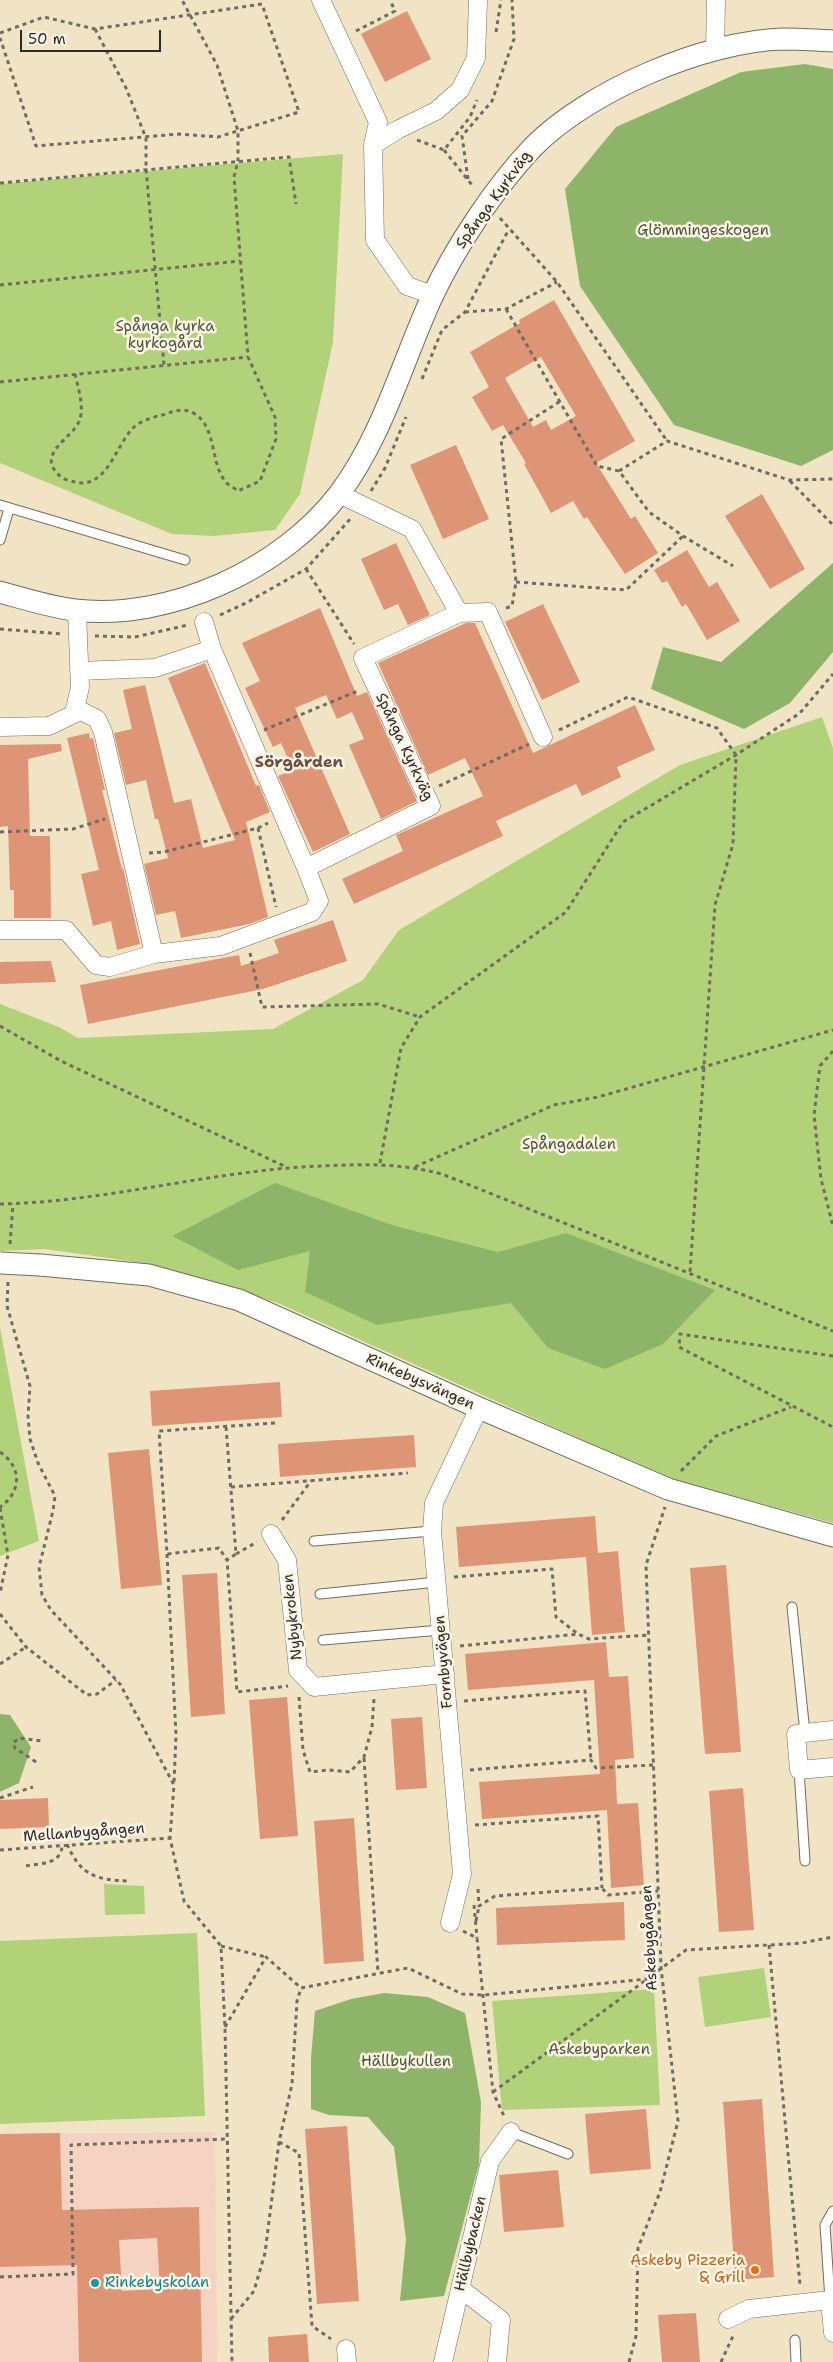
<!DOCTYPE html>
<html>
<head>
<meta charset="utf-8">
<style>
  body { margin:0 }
  #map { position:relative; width:833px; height:2362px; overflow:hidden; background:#f0e4c5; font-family:"Shantell Sans",sans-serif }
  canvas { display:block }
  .scale { position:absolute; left:20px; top:30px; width:141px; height:22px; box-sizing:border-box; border:2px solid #2b2b2b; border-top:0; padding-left:6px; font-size:15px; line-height:18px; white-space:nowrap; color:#2b2b2b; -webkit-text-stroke:4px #fcf5e5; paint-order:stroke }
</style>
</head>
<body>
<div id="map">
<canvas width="833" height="2362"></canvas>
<div class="scale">50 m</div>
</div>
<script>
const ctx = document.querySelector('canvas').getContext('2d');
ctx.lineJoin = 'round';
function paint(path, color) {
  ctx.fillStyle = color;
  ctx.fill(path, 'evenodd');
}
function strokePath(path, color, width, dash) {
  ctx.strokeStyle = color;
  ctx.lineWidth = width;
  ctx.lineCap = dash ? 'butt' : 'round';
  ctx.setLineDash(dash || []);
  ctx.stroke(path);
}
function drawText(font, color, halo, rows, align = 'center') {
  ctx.font = font + ' "Shantell Sans",sans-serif';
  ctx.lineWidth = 5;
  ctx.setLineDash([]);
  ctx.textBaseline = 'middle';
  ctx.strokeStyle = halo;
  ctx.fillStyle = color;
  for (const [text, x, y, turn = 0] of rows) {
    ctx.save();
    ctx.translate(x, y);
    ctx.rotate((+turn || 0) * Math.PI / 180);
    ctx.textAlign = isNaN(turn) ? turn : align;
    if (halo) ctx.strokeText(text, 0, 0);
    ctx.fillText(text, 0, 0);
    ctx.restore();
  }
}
const built = new Path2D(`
  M215 2132 217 2362H0V2134Z`);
const green = new Path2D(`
  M343 154 333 342 300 494 275 530 214 536 172 534 0 463V184Z
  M822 717 833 748V1523L665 1477 278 1303 150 1264 45 1249 0 1251V1004L59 1027 78 1038 273 1029 363 980 399 930 680 765Z
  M0 1327 39 1541 0 1556Z
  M104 1884 144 1886 145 1914 105 1915Z
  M197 1933 205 2116 0 2124V1941Z
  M764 1968 771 2017 705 2027 698 1977Z
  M654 1989 660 2105 502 2110 492 2001Z`);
const forest = new Path2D(`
  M805 64 833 69V450L801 466 674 425 580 286 565 189 616 127 741 72Z
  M833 563V652L790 703 744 729 651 689 663 647 721 662Z
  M275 1183 395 1226 498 1252 566 1233 715 1290 663 1344 605 1369 548 1348 511 1303 377 1325 305 1292 310 1251 238 1270 172 1236Z
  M0 1714 10 1715 31 1747 19 1783 0 1792Z
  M384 1993 428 1997 465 2013 481 2102 479 2164 444 2296 400 2301 406 2239 394 2147 368 2117 329 2115 311 2109V2058L315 2011 351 1999Z`);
const building = new Path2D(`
  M407 11 431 59 385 82 361 34Z
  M554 300 635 441 596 463 631 519 635 516 658 553 625 574 587 517 584 519 573 501 551 513 524 464 526 463 503 425 492 431 472 397 489 387 470 352 520 323 519 320ZM541 357 576 416 551 430 546 420 533 427 505 378Z
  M456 445 489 519 443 539 410 465Z
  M762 494 805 569 770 589 725 516Z
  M396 543 430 615 408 625 398 604 384 610 361 559Z
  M687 550 709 587 717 582 740 621 707 640 686 604 682 607 667 581 662 583 654 570Z
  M543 604 580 682 542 700 505 622Z
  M320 608 357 696 367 692 417 801 381 819 349 745 364 739 352 712 337 719 326 695 295 708 350 834 313 852 278 776 293 770 281 743 273 747 245 688 260 681 242 643Z
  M466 623H475L533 753 635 705 655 750 617 767 621 777 582 796 576 784 496 821 503 836 354 904 342 879 403 851 396 835 483 796 465 758 428 775 378 663Z
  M205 663 256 786 259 785 270 812 246 822 268 917 249 924 181 938 175 911 156 915 144 864 168 858 158 819H155L146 780 126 785 114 733 132 729 123 690 145 685 174 803 191 799 203 848 235 840 168 678Z
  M89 733 90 739 93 738 105 790H102L122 869 123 868 140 944 117 950 111 921 93 926 81 874 99 870 67 738Z
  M61 744 62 751 28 759 30 836H50L51 918H14V890H10L8 826 0 827V745Z
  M333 920 347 961 263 989 88 1024 80 985 239 955 241 966 279 953 274 940Z
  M51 961 56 982 0 984V962Z
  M280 1382 282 1417 152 1426 150 1391Z
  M414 1435 416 1467 280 1477 278 1444Z
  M149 1449 162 1585 121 1589 108 1453Z
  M595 1516 598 1553 618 1551 625 1632 592 1635 586 1557 459 1567 456 1527Z
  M726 1565 741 1752 705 1754 690 1568Z
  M217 1573 225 1714 191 1717 182 1575Z
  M606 1642 609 1677 628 1676 634 1758 615 1760 617 1804 638 1803 644 1885 611 1888 607 1810 482 1819 479 1782 600 1774 594 1680 468 1690 465 1654Z
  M287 1697 298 1836 260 1839 249 1700Z
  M422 1717 427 1788 396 1790 391 1719Z
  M743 1788 754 1930 719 1932 709 1791Z
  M48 1798 49 1827 0 1829V1800Z
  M354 1818 364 1961 324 1964 314 1821Z
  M624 1902 625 1940 497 1945 496 1908Z
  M762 2099 774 2277 735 2280 723 2102Z
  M646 2109 651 2169 590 2174 585 2114Z
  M347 2126 359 2301 317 2304 305 2129Z
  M60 2133 62 2210 199 2207 202 2362H79L77 2265 0 2267V2134ZM157 2238 160 2289 122 2291 119 2240Z
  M558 2170 564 2227 504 2232 499 2175Z
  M696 2313 700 2362H662L658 2315Z
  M307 2334 309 2362H269L268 2337Z`);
const path = new Path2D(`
  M95 29 126 88 146 138V169L164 365
  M356 31 395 11 390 0
  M496 32 501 0
  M0 33 44 17 95 29 262 4 299 112 218 137 179 134 36 146 0 38
  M417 140 444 150 470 117 477 100
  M444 150 472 185
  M468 179 462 136 492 101 514 39 512 0
  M0 183 289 157 296 204
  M500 218 557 282 667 441
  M0 285 240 261
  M506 309 597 466 619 471 649 512 683 536 733 566
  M465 312 506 309 557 282
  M75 374C78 387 84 406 80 419 74 439 33 453 61 477 65 480 71 481 75 482 106 490 116 446 132 429 140 420 155 417 166 414 176 410 185 408 195 414 217 428 210 464 226 482 229 486 235 488 238 491L260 481 276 439 275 417 248 357 234 177 238 161V131L217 65 182 0
  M422 379 442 330 465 312 509 229
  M0 382 248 357
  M619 471 667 441 789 480 833 479
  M790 481 833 525
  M371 491 385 468 406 417
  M306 569 354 644
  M516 582 626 590 683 536
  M506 608 512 606 516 582 501 439 559 402
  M220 615 246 603 306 569 351 518
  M0 629 62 634
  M95 636 135 637 188 625
  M264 730 360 690
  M559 730 628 697 717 728 736 755 733 844 715 905 690 1272
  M439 786 529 744
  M258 828 276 907
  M0 832 73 829 105 819
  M149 853 164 852 258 828 268 823
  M250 953 262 1007 378 1004 420 1017
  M0 1026 61 1061 284 1166
  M833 1051 820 1066 814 1115 821 1179 833 1226
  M380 1163 401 1048 420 1017 566 912 623 822 736 755 800 713 833 674
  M415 1167 554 1105 598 1097 833 1030
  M0 1204C108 1202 213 1170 321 1166 366 1164 398 1163 442 1174L833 1331
  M10 1244 13 1204
  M8 1282 7 1306 30 1386 28 1416 30 1439 38 1463 55 1496 53 1511 39 1567 42 1595 51 1610 120 1684 174 1785 170 1838 184 1901 221 1946 225 2028 232 2362
  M833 1356 680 1334 679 1347 833 1427
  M275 1423 159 1431 167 1554 219 1548 227 1560 237 1692 288 1686
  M226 1427 236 1554 227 1560
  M0 1452C22 1467 22 1492 0 1507
  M681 1471 716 1436 791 1407
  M231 1487 408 1473
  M0 1508 8 1555 0 1593
  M282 1520 311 1481
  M167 1554 176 1735 174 1783
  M236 1554 257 1542
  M454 1577 552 1569 556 1617 578 1634
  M0 1614 26 1647 87 1695 97 1694 116 1680
  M460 1646 578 1634 589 1639 649 1635
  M0 1664 26 1647
  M299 1697 303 1750 310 1772 329 1770 350 1772 364 1757 372 1727 374 1699
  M464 1701 585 1691 591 1760
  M364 1758 378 1973
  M36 1762 15 1748 13 1743 19 1738 42 1741
  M470 1770 591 1760 596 1768 653 1765
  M0 1798 33 1787
  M475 1825 598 1816 602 1888
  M67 1844C81 1876 96 1880 130 1881
  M0 1850 170 1838
  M26 1866C42 1863 62 1864 62 1845
  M478 1889 479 1906 495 1896 602 1888 608 1895 658 1891
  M474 1905 477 1938
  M476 1921 479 1906
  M463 1931 477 1938 493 2092 504 2116
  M769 1945 800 2285
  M221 1946 266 1957
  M225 2027 266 1957 301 1988 408 1968 462 1994 484 1995 647 1979 686 1950 802 1943 833 1937
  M493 2092 646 1980
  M279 2142 299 2153 312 2326 331 2339
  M0 2277 73 2274 71 2145 227 2139
  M231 2319 254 2291 265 2253 279 2142 292 2084 297 2001 301 1988
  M629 2362 636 2336 638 2248 660 2192 678 2121 661 1967 646 1565 665 1507
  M721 2362 733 2336`);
const service = new Path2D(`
  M0 505 185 560
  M0 540 9 509
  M314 1541 432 1531
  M320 1594 437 1582
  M792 1607 805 1733
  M323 1640 441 1630
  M799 1770 805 1861
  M511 2132 568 2154
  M830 2300 825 2225 833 2211
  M795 2340 796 2362`);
const minor = new Path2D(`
  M321 0 378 122 373 145 375 240 407 286 433 295
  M715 50 716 0
  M373 145 399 129 436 111 460 90 476 58 478 0
  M339 494 412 529 459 613
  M79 671 155 668 212 649
  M75 708 97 719 103 732 154 954
  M0 727 49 726 74 714 80 687 77 611
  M306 868 431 806 363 658 459 613 488 612 543 737
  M0 930H66L96 965 110 967 154 954 221 946 312 912 319 901 306 868 212 649 204 622
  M271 1534 287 1560 298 1670 314 1687 445 1674
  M833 1730 796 1734 799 1770 833 1767
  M450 1923 462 1874 432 1531 434 1503 479 1408
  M461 2289 501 2320 497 2362
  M728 2319 749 2309 830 2300 833 2333
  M346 2349 347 2362
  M443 2362 490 2161 511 2132`);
const tertiary = new Path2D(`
  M0 592C25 599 50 607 75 610 169 621 282 569 339 494 382 437 402 363 431 299 454 249 495 187 533 147 588 91 705 41 783 39 800 39 816 40 833 41
  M40 1265 149 1275 239 1300 479 1408 668 1489 833 1536`);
const tertiaryBridge = new Path2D(`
  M0 1263 40 1265`);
const markers = [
  [755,2270,5,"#e8710a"],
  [95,2283,5,"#0f9aa8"]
];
const streetNames = [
  ["Spånga Kyrkväg",494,200,-54],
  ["Spånga Kyrkväg",404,747,65],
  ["Rinkebysvängen",420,1382,24],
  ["Nybykroken",293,1617,-96],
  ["Fornbyvägen",444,1662,-95],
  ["Mellanbygången",84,1833,-4],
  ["Askebygången",650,1938,-93],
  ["Hällbybacken",471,2244,-77]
];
const parkNames = [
  ["Glömmingeskogen",703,231],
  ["Spånga kyrka",165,327],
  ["kyrkogård",165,344],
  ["Spångadalen",569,1145],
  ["Askebyparken",599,2050],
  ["Hällbykullen",406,2062]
];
const foodNames = [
  ["Askeby Pizzeria",745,2261],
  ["& Grill",745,2278]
];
const cultureNames = [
  ["Rinkebyskolan",105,2283]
];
const neighbourhoodNames = [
  ["Sörgården",299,763]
];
paint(built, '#f5d2c2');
paint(green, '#b2d279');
paint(forest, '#8db469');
paint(building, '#dd9576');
strokePath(service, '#706c61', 11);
strokePath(minor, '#706c61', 19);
strokePath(tertiary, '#706c61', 23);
strokePath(path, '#706c61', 3, [4, 4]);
strokePath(service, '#fff', 9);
strokePath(minor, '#fff', 18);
strokePath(tertiary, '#fff', 21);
strokePath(tertiaryBridge, '#706c61', 23, []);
strokePath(tertiaryBridge, '#fff', 21);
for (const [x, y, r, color] of markers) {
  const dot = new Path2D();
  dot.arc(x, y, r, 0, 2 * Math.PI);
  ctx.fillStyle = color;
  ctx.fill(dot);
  strokePath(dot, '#fcf5e5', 2);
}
drawText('15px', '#2b2b2b', '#fcf5e5', streetNames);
drawText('15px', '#4d553e', '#fcf5e5', parkNames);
drawText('15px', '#c56008', '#fcf5e5', foodNames, 'right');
drawText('15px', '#0d838f', '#fcf5e5', cultureNames, 'left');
drawText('bold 16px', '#695045', '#fcf5e5', neighbourhoodNames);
</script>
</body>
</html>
